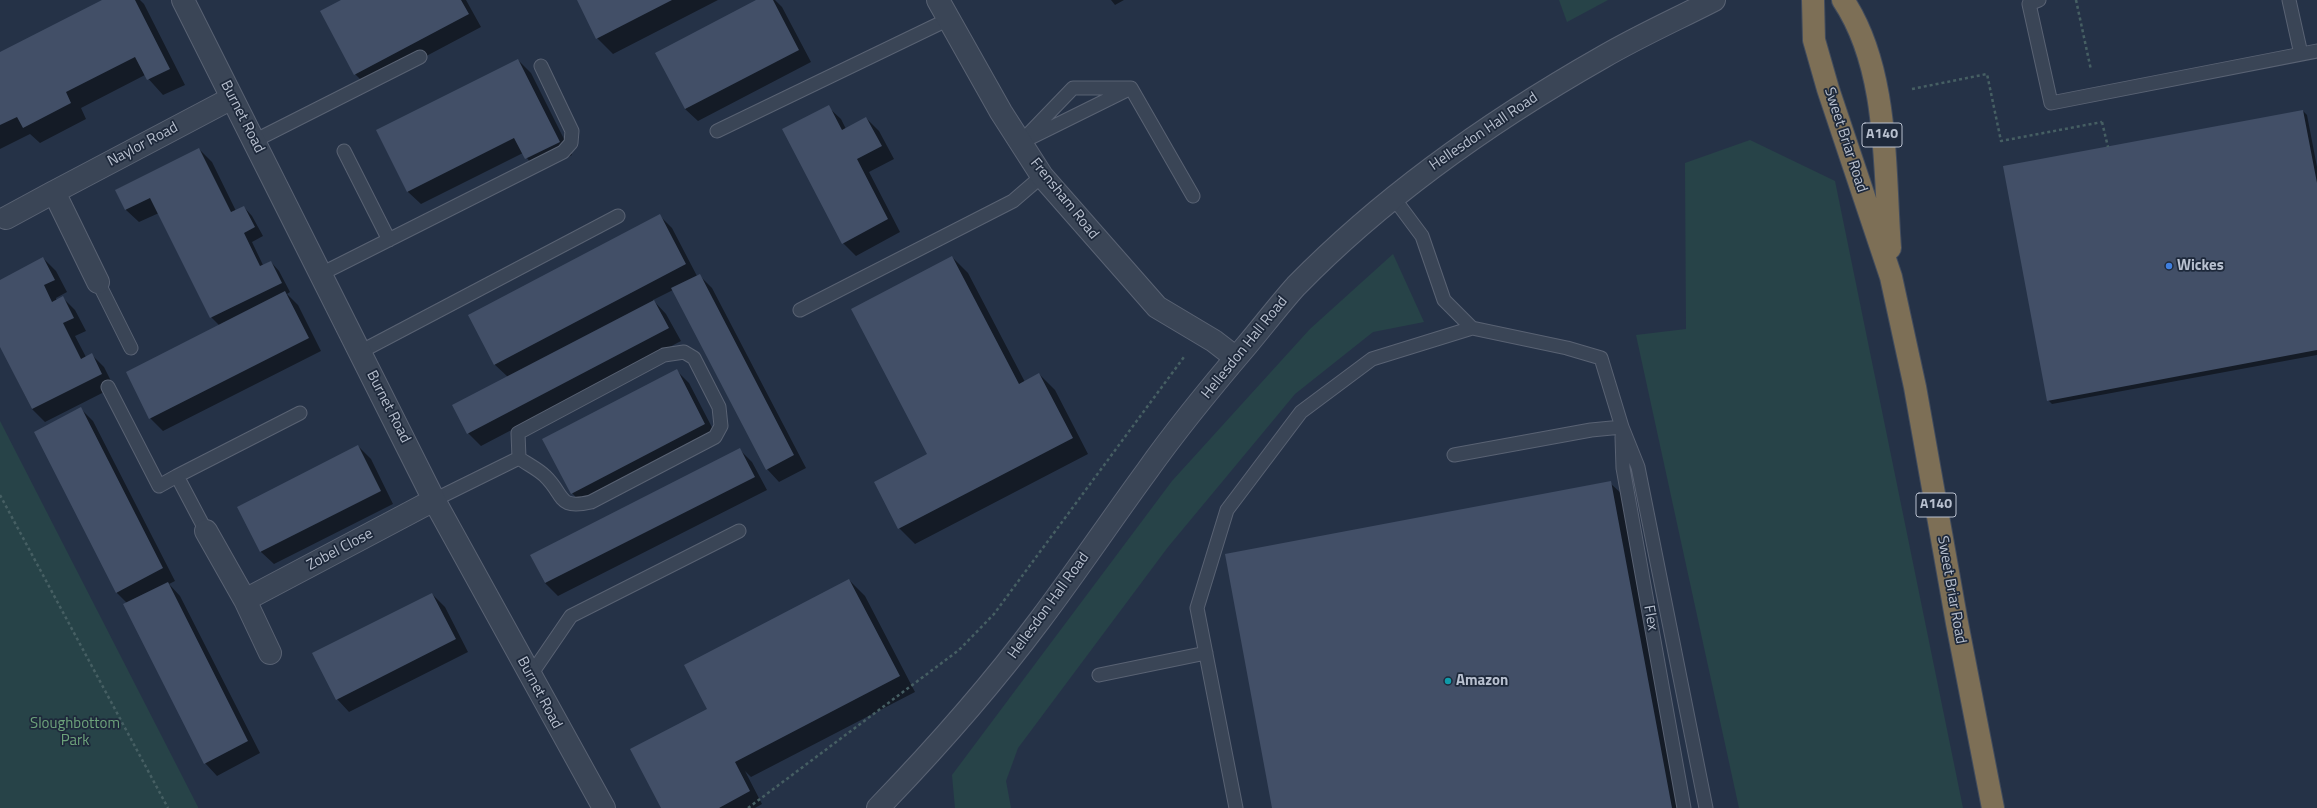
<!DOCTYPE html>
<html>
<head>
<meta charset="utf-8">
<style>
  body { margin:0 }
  canvas { display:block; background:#253247 }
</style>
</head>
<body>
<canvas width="2317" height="808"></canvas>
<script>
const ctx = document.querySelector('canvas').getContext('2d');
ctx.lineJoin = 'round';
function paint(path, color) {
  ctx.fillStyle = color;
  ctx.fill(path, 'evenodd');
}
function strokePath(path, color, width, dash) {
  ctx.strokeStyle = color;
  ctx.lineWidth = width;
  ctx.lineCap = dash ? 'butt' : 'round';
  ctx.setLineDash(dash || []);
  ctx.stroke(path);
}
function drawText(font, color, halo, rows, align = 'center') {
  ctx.font = font + ' "Titillium Web",sans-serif';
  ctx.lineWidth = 3.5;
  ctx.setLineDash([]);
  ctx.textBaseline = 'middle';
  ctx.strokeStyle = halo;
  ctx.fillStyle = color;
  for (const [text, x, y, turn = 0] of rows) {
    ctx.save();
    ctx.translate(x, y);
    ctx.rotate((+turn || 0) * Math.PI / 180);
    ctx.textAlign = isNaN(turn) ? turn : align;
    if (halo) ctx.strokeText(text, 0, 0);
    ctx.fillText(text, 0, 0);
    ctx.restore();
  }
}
const green = new Path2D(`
  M1559 0H1608L1567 22Z
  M1750 140 1835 181 1963 808H1739L1636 335 1686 329 1685 163Z
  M1393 254 1424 322 1373 332 1295 394 1168 547 1018 748 1006 781 1011 808H955L952 775 1172 481 1310 329Z
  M0 421 198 807V808H0Z`);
const shadow = new Path2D(`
  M104 0H140L144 4 185 85 163 95 145 75 81 108 86 119 40 143 30 134 0 149V53Z
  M344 0H466L481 27 368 87 355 74Z
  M578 0H718L613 54 597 38Z
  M758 0H775L782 7 811 62 698 121 685 109Z
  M1111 0H1124L1115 5Z
  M518 60 531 73 572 155 538 172 523 153 421 204 408 192 378 131Z
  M828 107 841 119 846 129 866 118 879 131 894 159 869 172 900 232 856 256 843 243Z
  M2303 111 2307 115 2317 167V355L2052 404 2048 400Z
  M199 149 212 162 236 211 244 207 252 216 263 236 252 242 262 263 263 265 271 262 279 271 290 292 287 294 298 305 321 351 163 431 150 418 220 326 211 317 159 213 139 222 126 210 116 190Z
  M659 215 672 228 697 276 699 275 712 288 806 468 779 482 767 469 673 290 653 300 666 314 681 341 481 446 468 433 508 377 494 364Z
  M952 257 968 273 1025 382 1039 374 1055 390 1088 454 915 544 899 528 928 455Z
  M43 258 56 271 67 292 56 298 57 301 63 298 75 310 86 331 75 336 86 357 91 354 104 367 114 387 45 422 32 409 0 345V281Z
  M677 371 689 383 717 437 584 506 572 493Z
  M81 409 93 421 175 581 169 584 180 596 260 753 217 776 205 763 127 603 116 592Z
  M358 446 371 459 393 504 274 564 261 552 239 507Z
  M740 450 752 462 767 490 558 596 545 583 531 556Z
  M1610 483 1623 495 1682 808H1273Z
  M849 580 865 596 915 692 751 777 745 771 762 804 755 808H662L707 711Z
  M432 594 445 607 468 652 349 712 337 699Z`);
const building = new Path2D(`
  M102 0H135L170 69 147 80 135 57 66 92 71 103 23 128 17 117 0 125V52Z
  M341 0H461L469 14 354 75 320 11Z
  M577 0H672L596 39Z
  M756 0H773L799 50 685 109 655 53Z
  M518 59 560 142 525 159 514 138 407 192 376 130Z
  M829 105 842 130 866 117 882 146 857 159 888 219 842 244 782 129Z
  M2303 110 2317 183V350L2047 401 2003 166Z
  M199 148 231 212 244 206 255 227 244 233 260 266 271 261 282 283 210 318 150 198 125 210 115 190Z
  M660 214 686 264 494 365 468 315Z
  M952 256 1019 384 1039 373 1073 438 898 529 874 482 927 454 851 309Z
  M43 257 55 280 44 285 52 302 63 296 74 318 63 323 81 359 92 353 102 374 32 409 0 347V280Z
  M700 274 794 455 766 470 671 288Z
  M285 291 309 338 149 419 126 372Z
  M654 300 669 328 467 434 452 405Z
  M677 369 705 424 571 494 542 439Z
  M81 407 163 568 116 593 34 432Z
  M358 445 381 491 260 552 237 507Z
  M740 448 755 477 545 583 530 555Z
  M1611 481 1672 808H1272L1225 554Z
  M849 579 900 676 735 762 750 791 719 808H661L630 749 707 709 684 665Z
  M168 582 248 741 204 764 123 604Z
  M432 593 456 639 336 700 312 653Z`);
const path = new Path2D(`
  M2076 0 2091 70
  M1912 89 1987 74 2001 141 2102 122
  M2102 122 2108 147
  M0 495 168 808
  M748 808 959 650 994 614 1184 357`);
const lane = new Path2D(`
  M2039 0 2029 4 2051 103 2317 51
  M2289 0 2301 54
  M1131 88 1193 196
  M717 131 949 19
  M1028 139 1129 89
  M254 141 420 57
  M1020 143 1073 88H1131
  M344 151 389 240
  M1393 197 1422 236 1444 300 1472 328
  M321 274 563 152 571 143 572 131 541 66
  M98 282 131 348
  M800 310 1013 201 1042 176
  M360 352 618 216
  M108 387 159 486 177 476
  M1622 437 1623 468 1684 808
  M1454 455 1591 430 1622 427
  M434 500 519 458 518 433 664 355 684 352 694 358 719 407 721 426 715 437 591 502C557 510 565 495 545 476 538 469 527 464 519 458
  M206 531 177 476 300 413
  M1099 675 1206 653
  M530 676 571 616 739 531
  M1236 808 1197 608 1227 510 1301 412 1372 359 1472 328 1567 348 1601 358 1622 427 1638 467 1706 808`);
const street = new Path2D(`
  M183 0 434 500 604 808
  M938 0 1001 112 1042 176 1157 307 1214 341 1236 358
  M6 218 54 192
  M98 282 54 192 232 98
  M206 531 245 600 270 653
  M245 600 434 500
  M878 808C936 748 990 687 1040 620 1077 571 1111 520 1147 471 1178 427 1212 386 1247 345 1263 326 1279 305 1296 286 1386 194 1492 120 1603 57 1639 36 1677 19 1714 0`);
const highway = new Path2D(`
  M1813 0 1814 40 1828 89 1891 277 1915 387 1957 623 1993 808
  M1843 0C1889 69 1884 168 1890 248`);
const markers = [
  [2169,266,4,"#3f7fe0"],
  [1448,681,4,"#0f9aa8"]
];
const shields = [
  [1882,135,40],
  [1936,505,40]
];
const shieldNames = [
  ["A140",1882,135],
  ["A140",1936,505]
];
const streetNames = [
  ["Burnet Road",242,117,63],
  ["Hellesdon Hall Road",1484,132,-34],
  ["Sweet Briar Road",1845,140,72],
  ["Naylor Road",143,145,-28],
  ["Frensham Road",1064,199,51],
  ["Hellesdon Hall Road",1245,348,-51],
  ["Burnet Road",388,407,63],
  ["Zobel Close",340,550,-28],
  ["Sweet Briar Road",1951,590,80],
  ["Hellesdon Hall Road",1049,606,-54],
  ["Flex",1650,618,80],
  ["Burnet Road",539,693,62]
];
const poiNames = [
  ["Wickes",2177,266],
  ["Amazon",1456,681]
];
const parkNames = [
  ["Sloughbottom",75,724],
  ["Park",75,741]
];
paint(green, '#274348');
paint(shadow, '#0007');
paint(building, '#424f67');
strokePath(lane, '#596273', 15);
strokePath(street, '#596273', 24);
strokePath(highway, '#424c5d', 24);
strokePath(path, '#465f63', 2.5, [3, 3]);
strokePath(lane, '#3a4556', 13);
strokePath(street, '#3a4556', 22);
strokePath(highway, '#7d6f56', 22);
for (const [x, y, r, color] of markers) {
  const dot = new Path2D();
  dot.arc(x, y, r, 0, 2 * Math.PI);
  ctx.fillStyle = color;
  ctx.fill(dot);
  strokePath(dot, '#1e293b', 1.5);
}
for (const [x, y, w] of shields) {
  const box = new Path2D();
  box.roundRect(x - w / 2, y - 12, w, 24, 3);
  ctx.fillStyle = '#1e293b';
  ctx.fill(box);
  strokePath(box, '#b8c0cf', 1);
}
drawText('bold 14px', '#b8c0cf', null, shieldNames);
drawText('15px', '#b8c0cf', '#1e293b', streetNames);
drawText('bold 15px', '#b8c0cf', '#1e293b', poiNames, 'left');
drawText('15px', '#6da27b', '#1e293b', parkNames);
</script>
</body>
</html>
